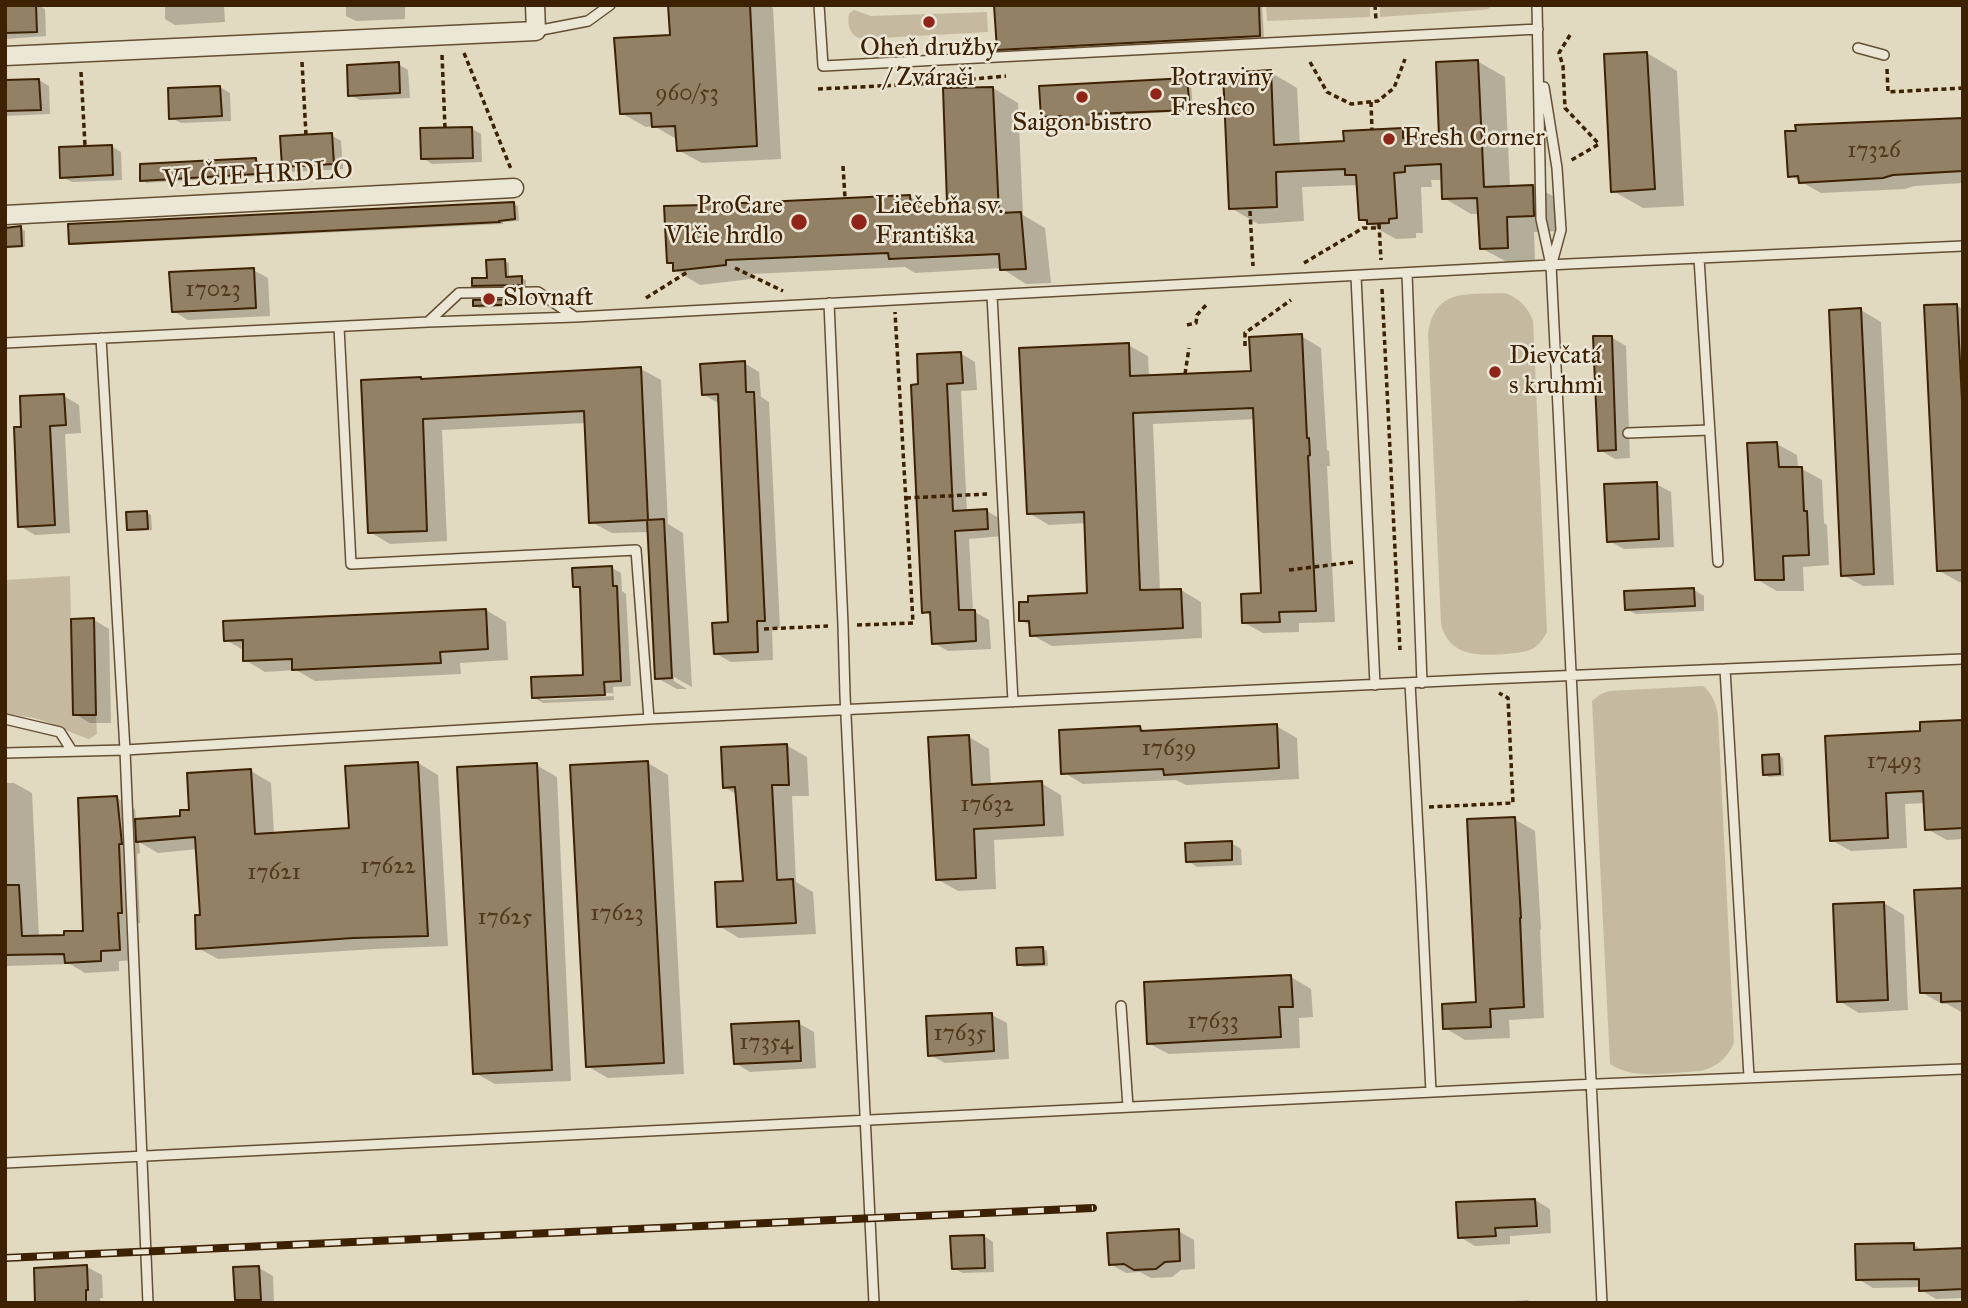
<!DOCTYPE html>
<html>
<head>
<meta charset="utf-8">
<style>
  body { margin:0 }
  #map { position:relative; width:1968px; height:1308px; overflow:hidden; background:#e1d9c0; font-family:"IM FELL Great Primer",serif }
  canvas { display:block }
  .frame { position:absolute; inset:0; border:7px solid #3c2102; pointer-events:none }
</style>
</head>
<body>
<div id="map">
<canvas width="1968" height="1308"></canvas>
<div class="frame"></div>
</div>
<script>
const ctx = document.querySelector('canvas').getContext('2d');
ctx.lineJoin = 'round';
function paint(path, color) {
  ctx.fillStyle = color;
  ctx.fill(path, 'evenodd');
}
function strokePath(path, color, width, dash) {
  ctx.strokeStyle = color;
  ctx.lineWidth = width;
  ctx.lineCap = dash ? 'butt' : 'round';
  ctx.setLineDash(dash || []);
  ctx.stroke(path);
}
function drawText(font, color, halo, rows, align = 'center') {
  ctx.font = font + ' "IM FELL Great Primer",serif';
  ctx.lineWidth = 5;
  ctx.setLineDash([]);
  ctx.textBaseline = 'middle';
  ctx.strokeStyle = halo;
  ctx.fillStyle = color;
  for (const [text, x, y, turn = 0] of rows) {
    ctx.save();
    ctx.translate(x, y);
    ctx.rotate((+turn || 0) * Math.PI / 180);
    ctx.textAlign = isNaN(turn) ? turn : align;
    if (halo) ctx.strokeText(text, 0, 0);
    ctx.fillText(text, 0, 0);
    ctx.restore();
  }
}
const green = new Path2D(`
  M1266 5H1370V17L1267 21Z
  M1380 5H1493L1488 9 1482 10 1380 17Z
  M854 10 871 16 987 12 988 32 862 39C850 36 847 25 849 14Z
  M1505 293C1519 298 1528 307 1533 321L1547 632C1543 639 1539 645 1532 649 1524 653 1514 653 1505 654 1477 656 1449 656 1441 624L1428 334C1435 287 1467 295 1505 293Z
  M70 576 73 715H96L97 734 89 739C70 733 53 723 34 718 24 716 15 716 5 713V580Z
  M1703 686C1712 693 1716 704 1718 715L1734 1043C1727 1058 1717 1067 1701 1071 1672 1072 1635 1081 1610 1064L1592 701 1601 694 1609 691Z`);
const shadow = new Path2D(`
  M5 5H38L45 9 46 36 5 39Z
  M165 5H224L225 22 175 25 165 19Z
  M346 5H405V19L356 21 346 16Z
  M669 5H769L773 8 781 159 702 163 678 150V140L654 126 646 127 621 113 672 36Z
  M996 5H1262L1264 38 1003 51 998 49Z
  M1647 53 1677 71 1684 206 1643 208 1613 191Z
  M1477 61 1505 77 1510 188 1533 186 1555 197 1561 231 1534 232 1535 263H1509L1481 248 1480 214H1471L1444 198 1443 180H1431L1432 187H1421L1423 233H1416V238L1396 239 1360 219 1359 185 1302 187 1304 221 1258 224 1231 208 1270 72 1297 88 1300 145 1346 143 1402 130 1418 139 1441 138Z
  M398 64 408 70 410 98 360 100 350 95Z
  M39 80 49 86 50 114 5 116V82Z
  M1187 80 1191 83 1193 111 1097 116 1098 125 1072 127 1068 125V118L1047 119 1042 116Z
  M220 87 230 93 231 121 181 123 171 118Z
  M993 88 1018 103 1023 215 1045 228 1051 283 1026 284 1001 268 915 273 905 267 750 274 751 279 700 285 675 270V265L669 262 705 207 722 203 727 205 910 197 926 206 949 205Z
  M1963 120V183L1914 186 1905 189 1821 193 1789 175Z
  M471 128 481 134 482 162 432 164 423 158Z
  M331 135 341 141 343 169 293 172 284 166Z
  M111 146 121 152 122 180 72 182 62 177Z
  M255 159 259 162 260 176 146 183 142 180Z
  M513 204 518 206 519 221 503 222V224L75 245 71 243Z
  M20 228 25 231V247L5 248V229Z
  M504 261 509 263V278H521L526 280V287H478L474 285 488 279Z
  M253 270 268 278 270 316 188 320 173 311Z
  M523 301 527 305 479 308 475 305Z
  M1957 306 1963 309V582H1959L1938 570Z
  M1861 310 1881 322 1894 585 1863 586 1843 575Z
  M1301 336 1321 348 1327 450 1329 451 1330 466H1327L1335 622 1299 623V632L1263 633 1243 622 1263 595 1256 419 1153 424 1160 591 1181 590 1201 602 1202 638 1052 646 1032 635 1031 626 1021 620 1089 595 1086 523 1049 525 1029 513 1128 345 1148 356 1149 377 1253 373Z
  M1611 337 1626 346 1630 458 1615 459 1600 450Z
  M960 353 975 362 977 390 961 391 967 512 987 511 1002 520 1003 536 969 539 973 611 989 620 991 649 948 651 934 643 932 616 924 612 920 386Z
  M744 363 759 372 761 397 769 402 780 628 772 629 773 660 731 662 715 653 730 624 718 403 703 394Z
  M641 369 661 380 668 524 683 533 692 687 674 677V681L687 689H677L657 678 649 532 612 533 591 522 586 423 442 430 447 541 390 544 370 532 420 379Z
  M64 396 79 405 81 433 65 434 70 533 35 535 20 526 23 429Z
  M1777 444 1797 455 1798 469H1802L1822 480 1824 523 1827 525 1829 565 1803 567 1804 591H1777L1756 579Z
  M1656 484 1671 492 1674 547 1624 549 1609 541Z
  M147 513 151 515 152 530 133 531 129 529Z
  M612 568 621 573 622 591 626 594 631 686 613 687 614 700 543 703 533 697 585 676 581 590 574 586ZM613 693 614 696 541 700V696Z
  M1694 590 1704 596V611L1636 614 1626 609Z
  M486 610 506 622 508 660 460 663 461 674 315 681 296 670 265 672 245 660V651L226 640Z
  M94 620 109 629 111 723H90L75 714Z
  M1963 721V839L1947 840 1927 829 1926 803 1905 804 1907 848 1851 851 1831 840 1922 733Z
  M1276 726 1297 738 1299 779 1186 785 1176 780 1083 784 1063 772 1140 728 1148 732Z
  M969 737 989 749 991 786 1041 783 1061 795 1064 836 994 840 996 889 958 891 937 879Z
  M786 745 807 757 809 796H792L796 882 813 892 816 934 739 938 719 926 745 883 738 795 724 787Z
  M1779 755 1783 758 1784 776 1769 777 1765 774Z
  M418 763 438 775 448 946 375 949 218 959 198 948 202 916 198 849 158 853 139 842 140 853 137 854 140 923H136L138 960 119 961V971L85 973 70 964 5 966V783H14L32 793 39 937 65 936 85 932 117 798 135 809 136 820 182 817 251 771 271 783 274 834 351 830Z
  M648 763 668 775 684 1074 608 1078 587 1066Z
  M536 765 557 777 571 1081 495 1084 475 1073Z
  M1514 819 1535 831 1541 929 1540 930 1544 1018 1509 1020 1510 1038 1465 1040 1445 1028 1478 1004Z
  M1231 843 1241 849 1242 865 1197 867 1188 861Z
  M1963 890V1013L1947 1004H1942L1921 992Z
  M1884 903 1904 915 1908 1010 1859 1013 1839 1001Z
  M1043 949 1047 951 1048 966 1023 967 1019 964Z
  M1291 977 1311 989 1313 1017 1299 1018 1300 1048 1169 1054 1148 1043Z
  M992 1015 1007 1023 1009 1059 945 1063 930 1055Z
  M798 1023 814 1032 816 1068 750 1072 735 1063Z
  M1535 1200 1550 1209 1551 1233 1510 1236V1244L1475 1246 1460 1237Z
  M1178 1231 1194 1240 1195 1269 1181 1270 1172 1277 1151 1278 1140 1272 1126 1273 1110 1264Z
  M984 1236 993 1242 994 1272 963 1273 953 1268Z
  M1914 1245 1924 1251 1963 1249V1298L1936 1299 1921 1290V1287L1873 1288 1858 1279Z
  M87 1267 102 1275 103 1298H100L101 1303H37Z
  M259 1268 273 1276 274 1303H237L234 1269Z
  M1528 1300 1532 1303H1502V1302Z`);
const building = new Path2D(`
  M5 5H36L37 32 5 33Z
  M668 5H750L757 146 677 151 675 126 652 127 651 113 620 114 614 38 670 35Z
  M994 5H1259L1260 36 997 50Z
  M1647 52 1655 189 1611 192 1604 54Z
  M1478 60 1484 187 1533 185 1534 216 1507 217 1508 248 1480 249 1477 198 1442 199 1441 164 1405 166V172L1394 173 1397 218 1389 219V223L1367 224V220H1359L1356 175H1345V169L1276 172 1277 207 1229 209 1223 73 1271 70 1274 145 1344 141 1343 131 1403 128V138L1439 137 1436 62Z
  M399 62 400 93 348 96 347 65Z
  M1187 78 1190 110 1093 114 1094 124 1066 126V116L1041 117 1039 86Z
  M39 79 41 110 5 111V80Z
  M220 86 222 116 169 119 168 88Z
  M993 87 999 213 1021 212 1026 269 1000 270 999 254 889 259 888 253 726 260V265L673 271V263H667L664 206 703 205V202L723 201V204L910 195 911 205 947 203 943 88Z
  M1963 118V171L1893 175 1883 178 1799 183 1798 176 1788 177 1785 131H1796L1795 125Z
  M472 127 473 158 421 159 420 128Z
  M332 133 334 164 282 167 280 136Z
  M112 145 113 175 60 178 59 147Z
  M256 158 257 174 140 181V164Z
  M514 202 515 219 499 221 500 222 69 244 68 224Z
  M21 226 22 246 5 247V228Z
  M505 259 506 277 522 276V285L472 286V278H487L486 260Z
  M254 268 256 308 172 312 169 272Z
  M523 299V304L473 306V300Z
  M1957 304 1963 419V570L1937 571 1924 305Z
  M1861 308 1874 574 1841 576 1829 310Z
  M1302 334 1307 438H1309L1310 455 1308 456 1316 611 1279 612 1280 622 1242 623 1241 594 1261 593 1253 408 1133 413 1140 590 1181 589 1183 628 1030 636 1029 621H1019V602H1028V596L1087 593 1084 512 1027 514 1019 348 1129 343 1130 376 1251 371 1249 337Z
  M1593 336H1612L1616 450 1598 451Z
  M961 352 963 383 947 384 953 511 987 509 988 529 955 531 959 610H975L976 641 932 644 930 612 922 613 911 385 918 384 917 354Z
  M745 361 746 392H754L765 621H757L758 652 714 654 712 623 728 622 718 394 702 395 700 364Z
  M641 367 648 520 589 523 584 411 423 419 427 531 368 533 361 380 421 377V379Z
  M64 394 66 425 50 426 55 525 18 527 14 427H21L20 396Z
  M1777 442 1779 467H1802L1804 511H1807L1809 555 1783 556 1784 580H1755L1747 443Z
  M1657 482 1659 539 1607 542 1604 484Z
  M147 511 148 529 127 530 126 512Z
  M664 519 672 678 655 679 647 520Z
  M612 566 613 586H617L621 681 604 682 605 695 532 698 531 677 583 675 580 587H573L572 568Z
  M1694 588 1695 606 1625 610 1624 591Z
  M486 609 488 649 440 652 441 663 292 670V659L243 661V640L224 641 223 621Z
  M94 618 96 715H73L71 619Z
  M1963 720V828L1925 830 1923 791 1886 793 1888 838 1830 841 1825 736 1920 731V722Z
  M1277 724 1279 768 1164 775 1163 769 1061 774 1059 730 1140 726 1141 731Z
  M969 735 972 785 1042 781 1044 825 974 829 976 878 936 880 928 737Z
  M787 744 789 785H772L777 880 793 879 796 923 717 927 715 882 743 881 735 787 723 788 721 747Z
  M1779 754 1780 774 1763 775 1762 755Z
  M648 761 664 1063 586 1067 570 765Z
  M418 762 428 936 353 938 196 949 195 915H200L195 837 136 842 135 819 180 816V810H189L187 773 251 769 255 834 349 828 345 766Z
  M537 763 552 1070 473 1074 457 767Z
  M117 796 122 844H119L122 913H118L120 950 101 951V961L65 963 64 954 5 955V885H19L22 936 64 935V931H83L78 798Z
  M1515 817 1521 918H1520L1524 1007 1490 1009 1491 1027 1443 1029 1442 1004 1476 1002 1467 819Z
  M1232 841V860L1186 862 1185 843Z
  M1963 888V1001L1941 1002V993H1920L1914 890Z
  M1884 902 1888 1000 1837 1002 1833 904Z
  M1043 947 1044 964 1017 965 1016 948Z
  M1291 975 1293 1007H1279L1281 1037 1147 1044 1144 982Z
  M992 1013 994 1051 928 1056 926 1016Z
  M799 1021 801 1061 734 1064 731 1024Z
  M1535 1199 1537 1226 1495 1228 1496 1236 1458 1238 1456 1202Z
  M1179 1229 1180 1261 1165 1262 1156 1269 1134 1270 1124 1264 1109 1265 1107 1233Z
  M984 1235 985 1268 952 1269 950 1236Z
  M1914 1243V1250L1963 1248V1289L1919 1291V1279L1856 1280 1855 1244Z
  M87 1265 88 1290H86V1303H35L34 1268Z
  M259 1266 261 1300H235L233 1267Z`);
const path = new Path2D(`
  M1375 5 1376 20
  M1570 35 1559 53 1563 66 1565 108 1599 144 1570 161
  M464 53 511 169
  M442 55 445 128
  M302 62 306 135
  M1310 62 1327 92 1351 104 1378 101 1394 88 1405 59
  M1887 69 1888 92 1963 88
  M81 72 85 146
  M818 89 919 84 1006 76
  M1371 102 1372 130
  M843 166 845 198
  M1250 211 1253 266
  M1379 224 1381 260
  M1304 263 1363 228H1380
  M735 268 783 291
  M1382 289 1400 650
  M646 298 689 271
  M1187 325 1196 323 1197 315 1208 303
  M1245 346V333L1291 300
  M1185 374 1189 348
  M906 498 987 494
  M1289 570 1355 562
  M857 625 913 623 895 312
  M764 629 828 626
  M1429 807 1513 803 1508 698 1499 693`);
const lane = new Path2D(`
  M819 5 823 66 1538 29
  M1537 5 1541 219 1551 265 1602 1303
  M536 31 588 21 610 5
  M1858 48 1884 55
  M1544 87 1557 168 1561 230 1552 263
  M1699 258 1718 562
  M1407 273 1422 683
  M1356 276 1375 685
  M992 295 1013 702
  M829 303 843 625 845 695 874 1303
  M428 322 459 293 538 292 575 317
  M339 327 351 564 636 550 649 719
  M101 338 125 750 148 1303
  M5 343 428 322 575 317 1568 264 1963 246
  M1628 433 1710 430
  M1725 669 1749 1077
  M1410 683 1421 885 1431 1092
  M5 719 60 732 72 751
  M5 753 125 750 649 719 1487 679 1963 659
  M1121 1006 1128 1107
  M5 1163 1574 1085 1963 1069`);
const street = new Path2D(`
  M5 56 536 31 535 5
  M5 215 514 188`);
const rail = new Path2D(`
  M5 1258 1093 1208`);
const markers = [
  [929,22,7,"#8f2418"],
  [1156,94,7,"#8f2418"],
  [1082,97,7,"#8f2418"],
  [1389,139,7,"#8f2418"],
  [799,222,9,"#8f2418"],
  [859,222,9,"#8f2418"],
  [489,299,7,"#8f2418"],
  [1495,372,7,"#8f2418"]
];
const numberNames = [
  ["960/53",687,94],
  ["17326",1874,151],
  ["17023",213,290],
  ["17639",1169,749],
  ["17493",1894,762],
  ["17632",987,805],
  ["17622",388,867],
  ["17621",274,873],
  ["17623",617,914],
  ["17625",505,918],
  ["17633",1213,1022],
  ["17635",960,1034],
  ["17354",766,1043]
];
const poiNames = [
  ["Oheň družby",929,49,"center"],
  ["/ Zvárači",929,79,"center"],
  ["Potraviny",1170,79],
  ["Freshco",1170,109],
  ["Saigon bistro",1082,124,"center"],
  ["Fresh Corner",1403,139],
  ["ProCare",783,207,"right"],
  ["Vlčie hrdlo",783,237,"right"],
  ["Liečebňa sv.",875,207],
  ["Františka",875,237],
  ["Slovnaft",503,299],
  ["Dievčatá",1509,357],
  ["s kruhmi",1509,387]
];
const streetNames = [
  ["VLČIE HRDLO",258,176,-3]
];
paint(green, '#c5baa0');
paint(shadow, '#0003');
paint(building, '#928165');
strokePath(building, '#3c2102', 2);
strokePath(lane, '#654f32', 12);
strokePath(street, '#654f32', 21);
strokePath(path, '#3c2102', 3.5, [5, 3.5]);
strokePath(lane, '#ece6d6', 9);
strokePath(street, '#ece6d6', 18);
strokePath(rail, '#3c2102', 8);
strokePath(rail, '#ece6d6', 5, [16]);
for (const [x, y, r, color] of markers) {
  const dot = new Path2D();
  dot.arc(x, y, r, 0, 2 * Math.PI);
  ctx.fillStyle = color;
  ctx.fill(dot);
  strokePath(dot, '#ece6d6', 2.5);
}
drawText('23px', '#52391b', null, numberNames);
drawText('26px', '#3c2102', '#ece6d6', poiNames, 'left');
drawText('26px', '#3c2102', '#ece6d6', streetNames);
</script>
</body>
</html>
